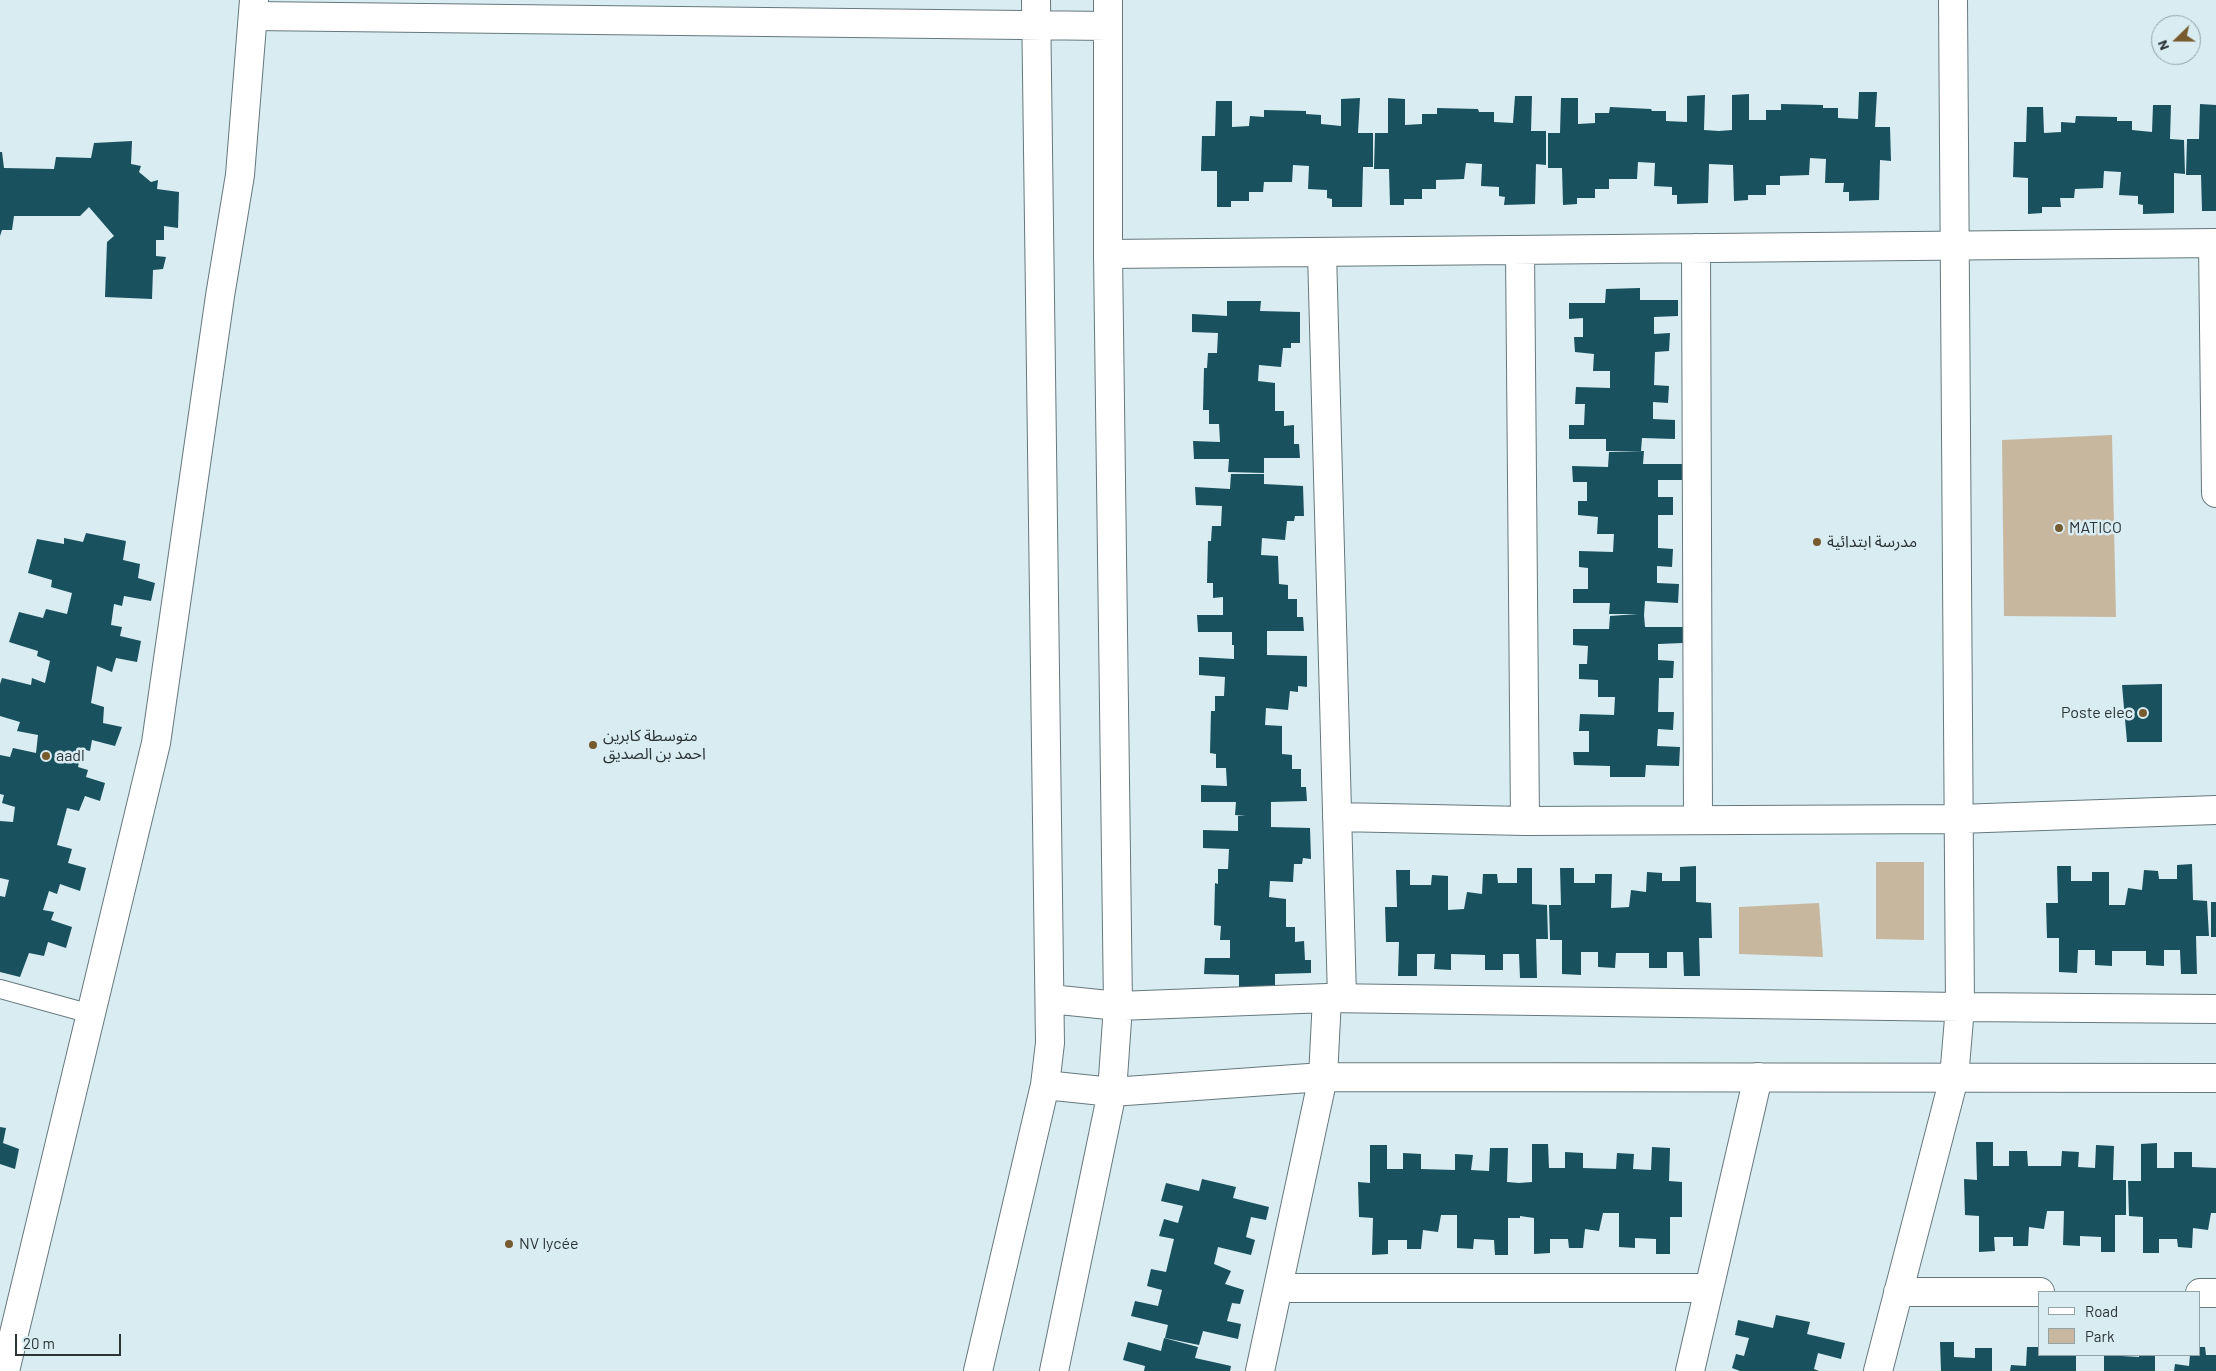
<!DOCTYPE html>
<html>
<head>
<meta charset="utf-8">
<style>
  body { margin:0 }
  #map { position:relative; width:2216px; height:1371px; overflow:hidden; background:#d8ecf2; font-family:Barlow,sans-serif }
  canvas { display:block }
  .legend { position:absolute; left:2038px; top:1291px; width:162px; height:65px; box-sizing:border-box; background:#d8ecf2; border:1px solid #93a2a7; margin:0; padding:6px 9px; list-style:none; font-size:15px; color:#2c3436 }
  .legend li { display:flex; align-items:center; gap:10px; height:25px }
  .legend b { width:25px; border:1px solid #93a2a7 }
  .north { position:absolute; left:2151px; top:15px; width:50px; height:50px; box-sizing:border-box; background:#d8ecf2; border:1px solid #93a2a7; border-radius:50%; rotate:248deg; font-size:14px; font-weight:700; line-height:20px; text-align:center; color:#2c3436 }
  .north::after { content:''; display:block; margin:auto; width:18px; height:22px; background:#775a2d; clip-path:polygon(50% 0,100% 100%,50% 72%,0 100%) }
  .scale { position:absolute; left:15px; top:1334px; width:106px; height:22px; box-sizing:border-box; border:2px solid #2c3436; border-top:0; padding-left:6px; font-size:15px; line-height:18px; white-space:nowrap; color:#2c3436; -webkit-text-stroke:4px #d8ecf2; paint-order:stroke }
</style>
</head>
<body>
<div id="map">
<canvas width="2216" height="1371"></canvas>
<ul class="legend">
<li><b style="height:6px;background:#fff"></b>Road</li>
<li><b style="height:14px;background:#c8b79f"></b>Park</li>
</ul>
<div class="north">N</div>
<div class="scale">20 m</div>
</div>
<script>
const ctx = document.querySelector('canvas').getContext('2d');
ctx.lineJoin = 'round';
function paint(path, color) {
  ctx.fillStyle = color;
  ctx.fill(path, 'evenodd');
}
function strokePath(path, color, width, dash) {
  ctx.strokeStyle = color;
  ctx.lineWidth = width;
  ctx.lineCap = dash ? 'butt' : 'round';
  ctx.setLineDash(dash || []);
  ctx.stroke(path);
}
function drawText(font, color, halo, rows, align = 'center') {
  ctx.font = font + ' Barlow,"Noto Sans Arabic",sans-serif';
  ctx.lineWidth = 5;
  ctx.setLineDash([]);
  ctx.textBaseline = 'middle';
  ctx.strokeStyle = halo;
  ctx.fillStyle = color;
  for (const [text, x, y, turn = 0] of rows) {
    ctx.save();
    ctx.translate(x, y);
    ctx.rotate((+turn || 0) * Math.PI / 180);
    ctx.textAlign = isNaN(turn) ? turn : align;
    if (halo) ctx.strokeText(text, 0, 0);
    ctx.fillText(text, 0, 0);
    ctx.restore();
  }
}
const green = new Path2D(`
  M2112 435 2116 617 2004 616 2002 440Z
  M1876 862H1924V940L1876 939Z
  M1819 903 1823 957 1739 954V907Z`);
const building = new Path2D(`
  M1859 92H1877L1875 127H1890L1891 161 1880 160 1879 200 1849 201V192H1843L1844 183H1825L1826 159 1810 158 1809 175 1780 176V185H1766V195H1748V200L1734 201 1733 165 1709 164 1708 203 1677 204V195H1672V187L1654 186 1655 163 1638 162 1637 179H1609V189H1595V198H1577V204L1563 205 1562 168H1548V133H1560L1561 98H1578V124L1595 123V113H1609L1610 107 1651 109 1652 111H1666V121L1687 122V96L1705 95 1704 130 1719 131 1732 130V95L1749 94V120H1766V110H1781V104L1823 105V108H1838V118L1858 119Z
  M1515 96H1532L1531 131H1546V165L1536 164 1535 204 1504 205 1505 197 1499 196V187L1481 186 1482 164 1466 163 1464 179 1436 180V189H1422V199H1404V205H1390L1389 169H1374L1375 133H1388V98L1405 99V125L1422 124V114H1437V108L1478 109 1479 112H1494V122L1513 123Z
  M1360 98 1358 133H1373V167H1363L1362 207H1332V199L1327 198V190L1308 189 1309 166 1293 165 1292 182H1264L1263 192H1249V201H1231V207H1217V171H1201L1202 136H1215L1216 101H1232V127L1249 126 1250 116 1264 117V110L1306 111V114L1321 115V124L1341 126V99Z
  M2200 104 2216 105V211H2202L2201 175H2186L2187 139H2199Z
  M2153 105H2171L2170 139 2184 140 2185 174 2174 173V213L2143 214V205L2138 204V196L2119 195 2121 172 2104 171 2103 188 2075 189 2074 198H2060L2061 207H2042V213L2028 214V178L2013 177 2014 142H2026L2027 107H2043L2044 133 2061 132V122L2075 123 2076 116 2117 117V121H2132V130L2152 132Z
  M132 141 131 164 141 166 139 172 151 182 158 180 157 189 179 192 178 228 164 226V240H156V256L166 257 163 269 153 270 152 299 105 297 107 242 114 236 89 207 80 216H14L12 230H2L0 236V152H2L4 168 54 169 56 157 91 158 94 143Z
  M1640 288V300H1678V316L1654 317V334L1670 333 1669 351 1655 352 1654 385 1669 386 1668 403 1653 402V419L1675 420V439L1642 438 1641 451H1606V439H1569V425H1584L1585 404H1575L1576 387 1610 388V371H1593L1594 354 1575 352 1574 337H1583V318L1569 319V303H1605L1606 289Z
  M1227 301H1261L1260 311 1300 312V343H1291V348H1283L1281 367 1259 365 1258 381 1275 383V411H1284V426L1294 425V444H1299L1300 458H1264V473L1228 472 1229 459H1194L1193 441 1220 442 1219 424H1209V410H1203L1204 368H1207L1208 353H1217L1218 333 1192 332V314L1227 316Z
  M1644 451 1643 464H1682V480H1658V497H1673V515H1658V548L1673 549 1672 567 1657 566V583L1679 584 1678 603 1645 601 1644 615 1645 627H1683V643L1658 644V660L1674 661 1673 678H1659L1658 712H1674L1673 730 1658 729 1657 746 1680 747 1679 766 1646 765 1645 777H1610V766L1574 765 1573 752H1589V731H1579L1580 714 1614 715 1615 697H1598V680L1579 679V664H1587L1588 646 1573 645V629H1609L1610 616 1638 614H1609L1610 603H1573V589H1588V568L1579 567V551L1613 552 1614 534H1597L1598 517 1578 515V501H1587V482H1573L1572 466 1608 467 1609 452Z
  M1231 474H1264V484L1303 486 1304 516H1295L1294 521H1287L1285 540 1262 538 1261 555 1278 556 1279 584 1288 585V599H1297V617H1303L1304 631H1267V655L1307 656V687L1298 686V692L1290 691 1288 710 1266 708 1265 725 1282 726V754L1292 755V769H1301V787H1306L1307 801 1271 802V827L1310 828 1311 859 1303 858 1302 864H1294L1293 882 1270 881 1269 897 1286 899V927H1295V942L1304 941 1305 960H1311V973L1275 974V989L1239 988V975L1204 974 1205 958H1230V940H1220L1221 926 1214 925 1215 883 1218 884V869H1228L1229 849 1203 848V830L1238 831V816H1246L1235 815 1236 802H1201V785L1227 786 1226 768H1216V754L1210 753 1211 711H1215V696H1224L1225 677 1199 675V657L1234 659V645H1232V632H1198L1197 615H1223V597L1213 598V583H1207L1208 541H1211L1212 526H1221L1222 506 1196 505 1195 487 1230 489Z
  M86 533 126 541 123 560 140 564 138 578 155 583 151 601 124 596 122 606 114 604 111 625 122 627 120 636 141 641 137 662 116 658 112 672 97 666 91 703 104 707 103 723 122 727 115 746 92 740 90 751 82 749 78 767 88 770 86 777 105 783 100 801 85 796 79 811 67 808 57 845 72 849 68 863 86 868 80 891 60 884 57 894 49 891 43 910 54 912 51 920 72 927 66 948 48 942 44 956 29 953 20 977 0 972V896L5 897 9 880 0 878V821L13 822 15 807 2 803 4 795 0 794V755L10 757 13 748 36 753 38 735 17 731 20 722 0 716V684L2 678 31 685 32 678 45 683 50 661 37 656 38 651 9 642 19 612 43 618 46 609 67 614 72 593 51 587 52 580 28 573 37 539 64 544V538L83 542Z
  M2162 684V742H2127L2122 685Z
  M2192 864 2193 900 2207 901 2209 936H2196L2197 974H2181L2180 950H2164V966L2146 965V951H2112V966L2095 965V950H2078L2077 973 2059 972V938H2047L2046 903H2058L2057 866H2071V881H2092V872H2109V905H2125L2128 888 2142 890 2144 870 2158 871 2159 879H2177V865Z
  M1696 866V902L1711 903 1712 938H1699L1700 976H1684L1683 952H1667V968H1649V953H1616L1615 968 1598 967V952H1581V975L1562 974V940H1550L1549 905H1561L1560 868H1574V883H1595V874H1612L1611 908 1629 907 1631 890 1646 892 1647 872 1662 873V881H1680V867Z
  M1517 868H1532V904L1547 905 1548 939H1536L1537 978H1520L1519 954H1503V970H1485V955L1451 954V970L1434 969 1435 954H1417V976H1398L1399 942H1386L1385 907H1397L1396 870H1410V885H1431L1432 875 1448 876V910L1464 909 1467 892 1482 894 1483 874H1497L1498 883H1517Z
  M2211 902H2216V937H2211Z
  M0 1127 6 1128 3 1143 19 1149 15 1169 0 1164Z
  M1976 1142H1993V1166H2009V1151H2027L2028 1166H2061L2062 1151 2079 1152 2078 1167 2095 1168 2096 1145 2114 1146 2113 1180H2126V1215H2115V1252H2101V1237L2080 1236V1246L2063 1245 2064 1211H2047L2044 1229 2029 1227 2028 1246H2013V1237H1994L1995 1251 1979 1252V1216L1965 1215 1964 1179 1977 1180Z
  M2157 1143V1168H2174V1152H2192V1167L2216 1168V1213H2211L2208 1230 2193 1228 2192 1248 2178 1247 2177 1239H2159V1253H2143V1217L2129 1216 2128 1181H2141V1144Z
  M1532 1144H1548L1549 1168H1565V1152L1583 1153V1168L1616 1169 1617 1153 1634 1154 1633 1169 1651 1170 1652 1147 1670 1148 1669 1181 1682 1182V1217H1670V1254H1656V1239L1635 1238V1248L1619 1247V1213H1603L1599 1231 1585 1229 1583 1248H1569L1568 1239H1550V1253L1534 1254V1218L1520 1216V1218H1508V1255H1495L1494 1240 1474 1239 1473 1249 1457 1248V1215H1441L1438 1232 1423 1230 1421 1249H1407V1240H1388V1254L1372 1255 1373 1218 1359 1217 1358 1182 1370 1183V1145H1387V1169H1403V1153L1421 1154V1169L1455 1170V1154L1473 1155 1471 1170 1489 1171 1490 1148H1508L1507 1182 1519 1183 1532 1182Z
  M1202 1179 1236 1187 1233 1198 1269 1207 1266 1220 1251 1217 1246 1237 1255 1240 1251 1255 1218 1247 1214 1264 1231 1271 1225 1284 1244 1290 1240 1304 1232 1303 1227 1321 1241 1324 1238 1339 1203 1331 1199 1345 1165 1338 1168 1325 1131 1316 1135 1301 1158 1306 1162 1290 1147 1286 1151 1269 1166 1272 1174 1239 1159 1236 1164 1219 1178 1223 1183 1206 1161 1201 1166 1183 1199 1191Z
  M1776 1315 1810 1322 1807 1334 1845 1343 1841 1359 1818 1353 1814 1369 1819 1371H1740L1732 1368 1736 1354 1744 1356 1749 1338 1735 1335 1738 1320 1773 1328Z
  M1164 1338 1198 1347 1195 1358 1231 1366 1230 1371H1144L1145 1366 1123 1360 1128 1342 1161 1351Z
  M1940 1342H1954V1357L1975 1358V1348H1992V1371H1941Z
  M2027 1347H2040V1355H2076V1371H2010L2011 1365 2026 1366Z
  M2200 1347H2205L2206 1355H2216V1371H2174L2175 1364 2189 1366 2190 1355H2200Z
  M2104 1355 2139 1357V1355H2155V1371H2104Z`);
const service = new Path2D(`
  M0 989 91 1014`);
const minor = new Path2D(`
  M1953 0 1960 1007
  M2213 243 2216 493
  M1696 248 1698 820
  M1520 250 1525 821
  M1322 252 1342 998
  M1108 254 2216 243
  M1337 817 1525 821 1958 819 2216 810
  M1278 1288H1709
  M1898 1292H2040
  M2200 1293H2216
  M5 1371 156 743 220 296 240 175 254 0
  M1260 1371 1323 1077
  M1690 1371 1758 1077
  M1878 1371 1954 1078`);
const tertiary = new Path2D(`
  M253 16 1108 26
  M1050 999 1118 1006 1327 998 1960 1007 2216 1009
  M1323 1077 1327 998
  M1954 1078 1960 1007
  M1045 1085 1112 1092 1323 1077 2216 1078
  M978 1371 1045 1085 1050 1043 1036 0
  M1054 1371 1112 1092 1118 1006 1108 254V0`);
const markers = [
  [2059,528,5,"#775a2d"],
  [1817,542,5,"#775a2d"],
  [2143,713,5,"#775a2d"],
  [593,745,5,"#775a2d"],
  [46,756,5,"#775a2d"],
  [509,1244,5,"#775a2d"]
];
const poiNames = [
  ["MATICO",2069,528],
  ["مدرسة ابتدائية",1827,542],
  ["Poste elec",2133,713,"right"],
  ["متوسطة كابرين",603,736],
  ["احمد بن الصديق",603,754],
  ["aadl",56,756],
  ["NV lycée",519,1244]
];
paint(green, '#c8b79f');
paint(building, '#19515e');
strokePath(service, '#66787d', 20);
strokePath(minor, '#66787d', 30);
strokePath(tertiary, '#66787d', 30);
strokePath(service, '#fff', 18);
strokePath(minor, '#fff', 28);
strokePath(tertiary, '#fff', 28);
for (const [x, y, r, color] of markers) {
  const dot = new Path2D();
  dot.arc(x, y, r, 0, 2 * Math.PI);
  ctx.fillStyle = color;
  ctx.fill(dot);
  strokePath(dot, '#d8ecf2', 2);
}
drawText('16px', '#2c3436', '#d8ecf2', poiNames, 'left');
</script>
</body>
</html>
